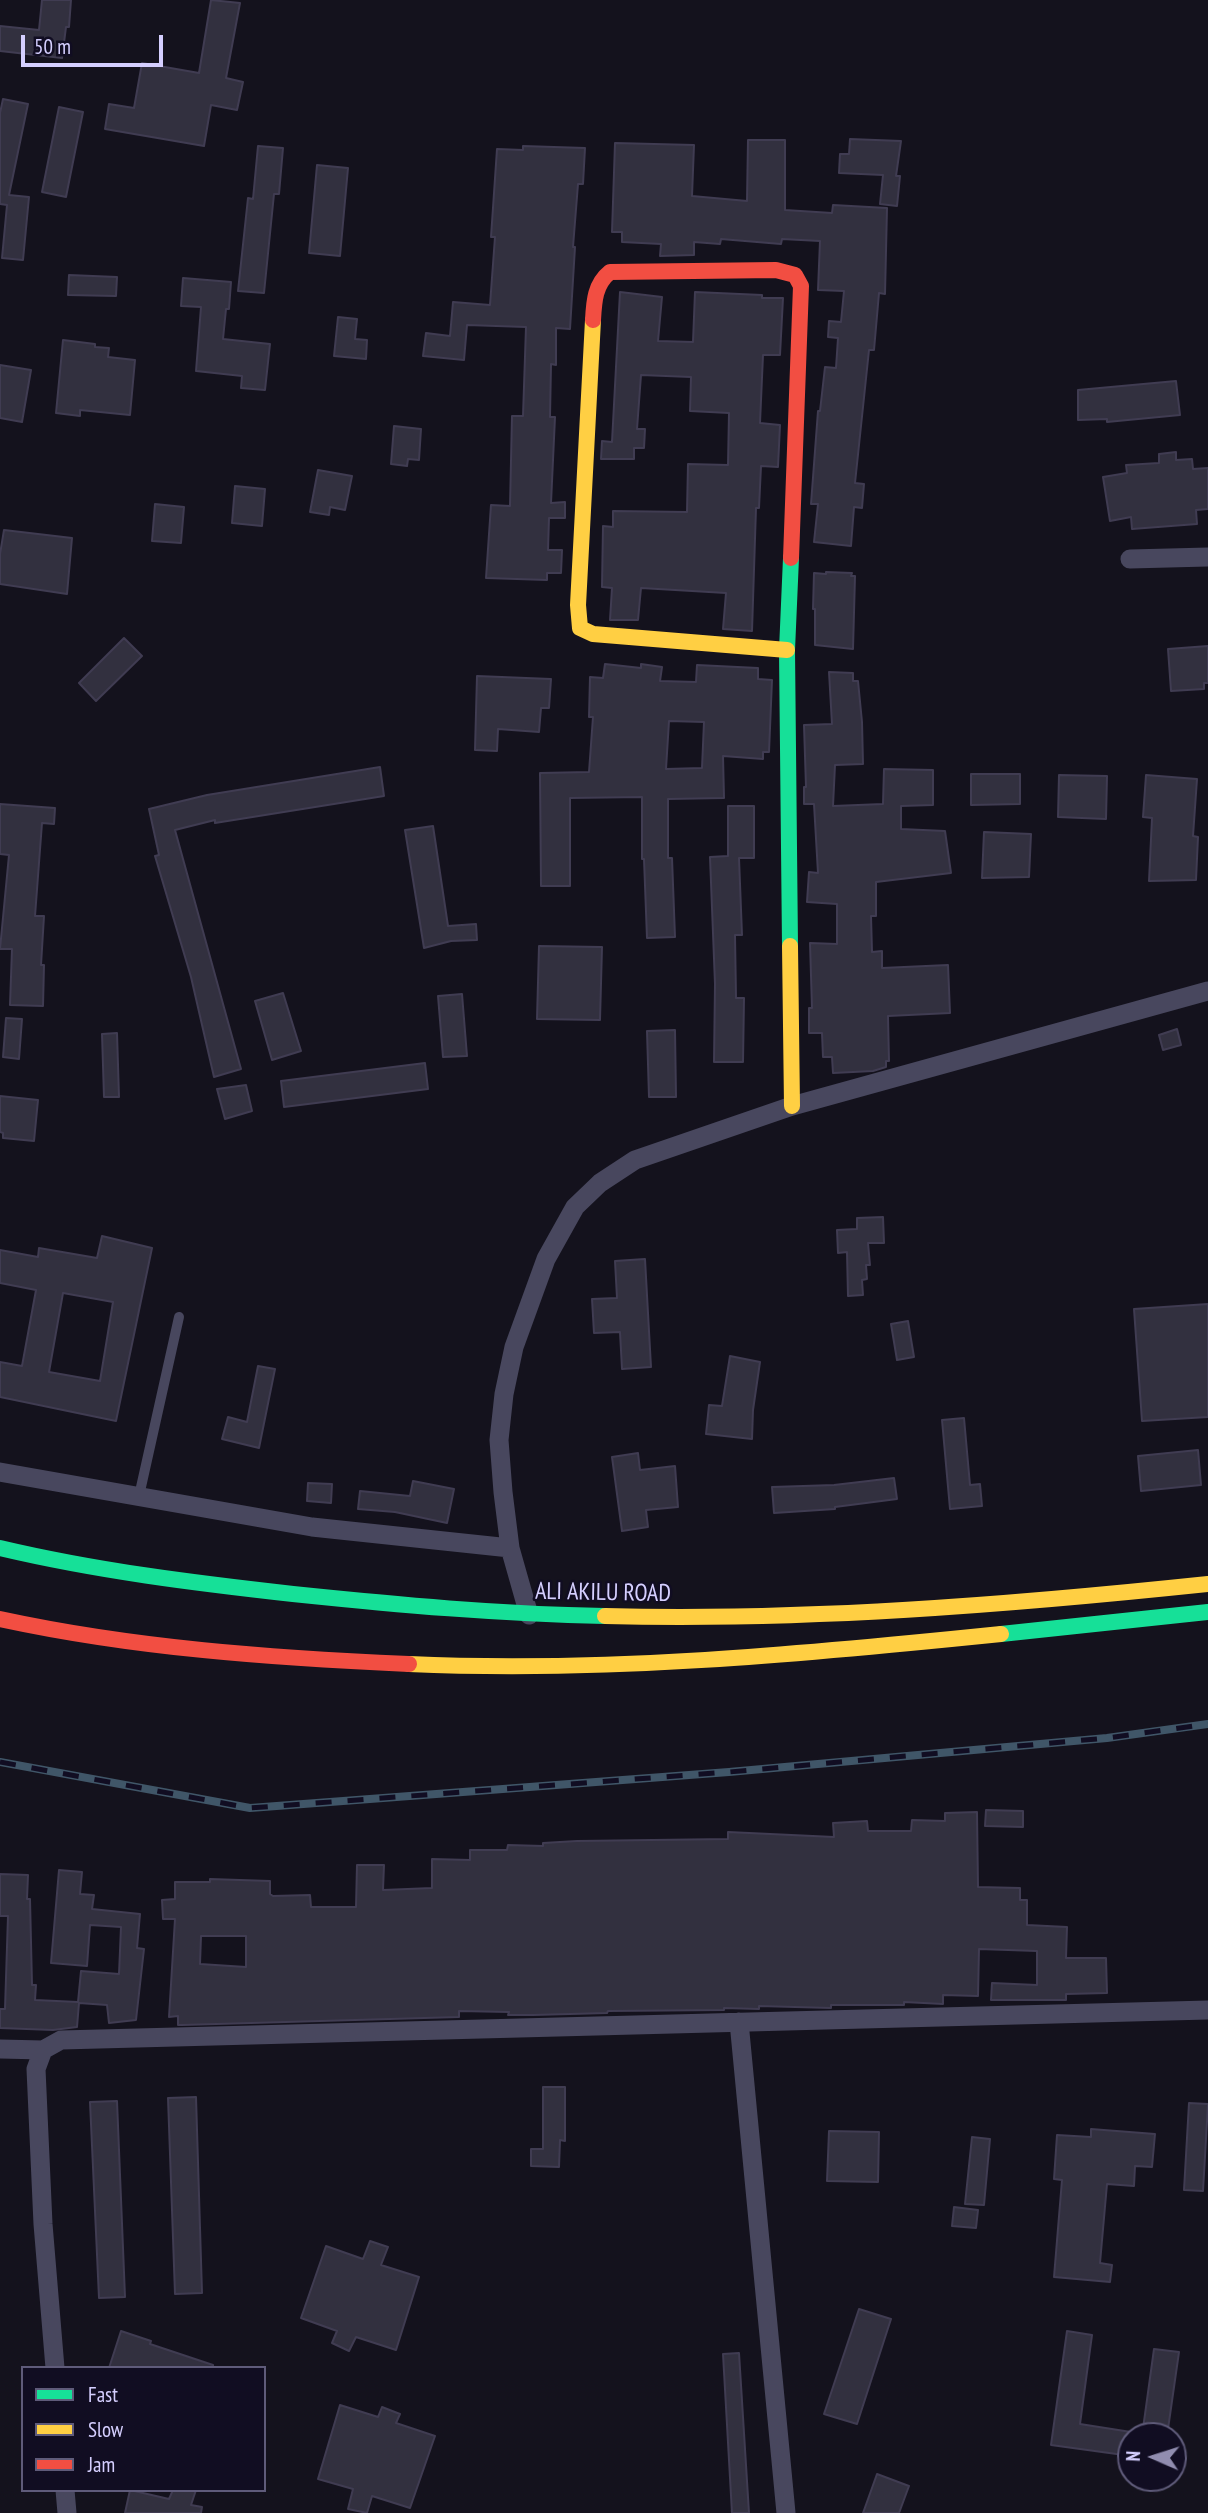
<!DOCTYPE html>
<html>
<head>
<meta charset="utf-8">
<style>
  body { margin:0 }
  #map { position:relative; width:1208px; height:2513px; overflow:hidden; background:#14121d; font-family:"PT Sans Narrow",sans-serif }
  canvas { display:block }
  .legend { position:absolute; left:21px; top:2366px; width:245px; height:126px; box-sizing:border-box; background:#110d22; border:2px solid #5f5b7a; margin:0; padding:9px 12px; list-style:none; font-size:21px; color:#d5cfff }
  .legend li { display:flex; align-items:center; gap:14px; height:35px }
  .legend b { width:35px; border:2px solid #5f5b7a }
  .north { position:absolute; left:1117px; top:2422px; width:70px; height:70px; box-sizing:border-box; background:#110d22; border:2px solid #5f5b7a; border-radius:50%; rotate:273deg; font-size:19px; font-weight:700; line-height:28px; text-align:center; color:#d5cfff }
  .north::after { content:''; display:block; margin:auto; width:24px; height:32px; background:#918db0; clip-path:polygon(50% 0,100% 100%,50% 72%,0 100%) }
  .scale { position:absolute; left:21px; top:35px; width:142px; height:32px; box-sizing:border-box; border:4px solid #d5cfff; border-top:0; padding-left:9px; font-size:21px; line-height:24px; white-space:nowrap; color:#d5cfff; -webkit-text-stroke:5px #110d22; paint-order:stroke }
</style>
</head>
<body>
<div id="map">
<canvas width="1208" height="2513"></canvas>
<ul class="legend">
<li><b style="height:9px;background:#16e098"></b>Fast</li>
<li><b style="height:9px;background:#ffcf43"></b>Slow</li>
<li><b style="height:9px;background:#f24e42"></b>Jam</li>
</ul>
<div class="north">N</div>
<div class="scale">50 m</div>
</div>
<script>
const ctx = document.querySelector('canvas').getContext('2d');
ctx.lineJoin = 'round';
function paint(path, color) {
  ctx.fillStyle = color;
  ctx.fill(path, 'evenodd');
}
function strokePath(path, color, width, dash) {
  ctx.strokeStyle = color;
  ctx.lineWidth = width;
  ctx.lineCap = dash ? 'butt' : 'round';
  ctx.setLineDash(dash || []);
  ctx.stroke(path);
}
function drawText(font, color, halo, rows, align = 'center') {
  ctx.font = font + ' "PT Sans Narrow",sans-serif';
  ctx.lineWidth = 5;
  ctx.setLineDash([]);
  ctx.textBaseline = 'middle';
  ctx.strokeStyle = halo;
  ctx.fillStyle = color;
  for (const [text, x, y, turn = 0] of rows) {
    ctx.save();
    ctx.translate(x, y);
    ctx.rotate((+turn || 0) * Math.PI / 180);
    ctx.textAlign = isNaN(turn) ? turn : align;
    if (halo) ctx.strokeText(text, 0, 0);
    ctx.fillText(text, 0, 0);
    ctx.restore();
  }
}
const building = new Path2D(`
  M42 0H71L69 27H66L62 58 0 51V26L39 30Z
  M211 0 240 3 226 78 243 82 237 110 211 105 204 146 105 129 109 104 134 108 142 63 199 73Z
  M3 99 28 104 9 195 29 197 23 260 2 258 7 205 0 204V113Z
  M59 107 83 112 66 197 42 192Z
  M850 139 901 141 896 176H900L897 206 880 204 883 175 839 173 840 154H849Z
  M748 140H785V210L832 213 833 205 887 208 885 294 879 293 874 350H869L855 483 864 484 862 508 854 507 851 546 814 542 818 504H811L818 411H820L825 367 836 368 838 338 828 337 829 321 841 322 844 291 818 290 820 241 782 239 781 244 721 239 720 244 694 242V255L660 256 661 244 622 242V232H612L615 143 694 145 692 196 747 201Z
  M258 146 283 148 279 194H274L264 293 238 291 248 198 253 199Z
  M523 146 585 148 583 184H578L573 247H575L570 329 556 328V365L551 364 550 417H555L551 503 565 502V518H549L548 550H562L561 573H547V580L486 578 491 505 510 506 512 416H523L526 327 467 325 464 360 423 356 426 333 450 336 453 302 490 305 495 237H491L497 149 523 150Z
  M317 165 348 168 340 256 309 253Z
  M69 275 117 277 116 296 68 295Z
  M183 278 231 282 229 309H226L223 339 270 344 265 390 241 388 242 376 196 371 201 307 181 306Z
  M620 292 662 297 658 341 693 342 695 292 762 295V298H783L780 355H763L760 423 780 425 778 467 761 466 759 508H756L752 631 723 629 726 593 641 588 638 620H610L612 588 602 587 603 526 613 527V511L687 512 688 464 728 465 729 413 690 411 691 377 641 375 637 429H645L644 448H634V459H601L602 441 612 442Z
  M338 317 357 319 355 339 367 340 366 359 334 356Z
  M63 340 95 344V347L109 348 108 357 135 360 130 415 80 410V416L56 413Z
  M0 365 31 370 22 422 0 418Z
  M1176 381 1180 415 1107 422V419L1078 420V390Z
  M394 426 421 429 419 460 408 459 407 466 391 464Z
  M1176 452V460L1192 459 1193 469 1208 468V509L1196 510 1197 524 1132 529 1131 517 1110 521 1103 477 1127 473 1126 465 1159 463V454Z
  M318 470 352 476 345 510 330 507 329 515 310 512Z
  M235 486 265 489 262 526 232 523Z
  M155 504 184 507 181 543 152 541Z
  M4 530 72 538 67 594 0 584V554Z
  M826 572 852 573 851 576H855L853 649 815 645V609H813L814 573 826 574Z
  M124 638 142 656 96 701 79 683Z
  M1208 646V683H1204V689L1171 691 1168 649Z
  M605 664 641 668V664L662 667 660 681 696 682 697 665 758 668V679L772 680 769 752H763V759L723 756 724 798 668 799V858H672L675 937 647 938 644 859H642V797L570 798V886H541L540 773 589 772 593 717H589L590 677 603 678ZM669 721 704 722 702 768 666 769Z
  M829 672 853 673V681H858L862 722 863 764 835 765 833 806 883 804 884 769 933 770V805L901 806V829L945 831 951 873 876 882V916H871L872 952 882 951V968L948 965 950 1013 888 1016 889 1061H886V1067L873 1071 833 1073 832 1057H823L822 1033H809V1008H812L810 943 837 944V904L807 902 809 872 818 873 814 804H804V787H806L804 725 832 724Z
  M477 676 551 679 549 708H541L539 732 498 729 497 751 475 750Z
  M380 767 384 796 215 823V820L175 830 241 1069 214 1077 191 977 155 856 159 855 149 809 207 795Z
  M971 774H1020V804L971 805Z
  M1059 775 1107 776 1106 819 1058 817Z
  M1146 775 1197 779 1193 836 1198 837 1196 880 1149 881 1152 818 1143 817Z
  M0 804 55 808 54 824 42 823 35 916H44L41 965H44L43 1006 10 1005 12 949H0L9 855 0 854Z
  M728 806H754V858H739L742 935H735L736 998H744L743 1062H714L715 984 710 857 728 856Z
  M433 826 448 926 476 924 477 940 451 941 424 948 405 830Z
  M984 832 1031 834 1029 877 982 878Z
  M539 946 602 947 600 1020 537 1019Z
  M283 993 301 1051 272 1060 255 1001Z
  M462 994 467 1056 443 1057 438 996Z
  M6 1018 22 1019 19 1059 3 1057Z
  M1177 1029 1181 1045 1163 1050 1159 1035Z
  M675 1030 676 1097H649L647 1031Z
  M117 1033 119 1097H104L102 1034Z
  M425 1063 428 1089 284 1107 281 1081Z
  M246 1085 252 1111 225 1119 217 1089Z
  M0 1096 38 1100 34 1141 3 1138V1133L0 1132Z
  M883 1217 884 1243H868L870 1265H866L867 1279 862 1280 863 1295 848 1296 847 1252 838 1253 837 1230 857 1229V1218Z
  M102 1236 152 1248 116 1421 0 1397V1362L22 1366 36 1290 0 1283V1250L38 1257 39 1248 97 1258ZM63 1293 113 1302 100 1381 49 1372Z
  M645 1259 651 1367 622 1369 620 1332 594 1333 592 1299 617 1298 615 1261Z
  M1208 1304V1417L1142 1421 1134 1309Z
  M908 1321 914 1357 897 1360 891 1324Z
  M730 1356 760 1362 753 1410 752 1439 706 1434 709 1405 722 1406Z
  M258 1366 275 1369 259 1448 222 1439 228 1417 247 1422Z
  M964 1418 970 1485 980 1484 982 1506 950 1509 942 1420Z
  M1198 1450 1201 1485 1141 1491 1138 1456Z
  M638 1453 640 1470 675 1466 678 1507 646 1510 648 1527 622 1531 612 1457Z
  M894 1478 897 1499 835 1507V1509L774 1513 772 1487 834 1485Z
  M413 1481 454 1489 447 1523 395 1512 358 1509 360 1491 410 1496Z
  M308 1483 332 1484 331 1503 307 1501Z
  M986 1810 1023 1811V1827L985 1826Z
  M977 1812 978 1887 1020 1888V1900H1027V1925L1067 1927 1066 1958H1106L1107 1993 1066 1994V2000H991L992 1983 1037 1985V1951L979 1949 978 1996 943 1995V2004L904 2002V2005H831V2008L759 2006V2009L724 2008V2010L608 2011 607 2013 533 2015H508L509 2012 459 2011V2017L182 2025H178V2016L169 2017 175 1919H163L162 1900 175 1899V1882H210V1879L270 1881V1894L273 1896 310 1895 311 1907H356L357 1865H384L383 1890 432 1888V1859L470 1860V1850H507L508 1845 543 1846V1843L577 1841 728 1839V1832L834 1837 833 1823 867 1821 868 1831H911L912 1820 945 1821V1813ZM201 1936H246V1967L200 1964Z
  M59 1870 82 1872 80 1894 94 1895 92 1909 140 1914 137 1948 144 1949 136 2020 109 2023 107 2005 79 2003 77 2027 53 2030 0 2028V2009H5L8 1916H0V1874L28 1875 27 1899H30L32 1985H36L35 2000 78 2002 81 1971 119 1974 121 1927 90 1925 87 1966 51 1963Z
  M543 2087H565V2141L560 2140 559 2167 531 2166V2149H543Z
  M196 2097 202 2293 175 2294 168 2098Z
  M117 2101 125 2297 99 2298 90 2102Z
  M1189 2103 1208 2104 1203 2191 1184 2190Z
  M1091 2129 1155 2134 1152 2167 1135 2166 1134 2186 1107 2184 1100 2263 1112 2265 1110 2282 1054 2277 1062 2180 1054 2179 1057 2135 1091 2137Z
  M829 2131 879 2132 878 2182 827 2181Z
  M972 2137 990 2139 984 2205 965 2204Z
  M954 2207 978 2210 976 2228 952 2226Z
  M370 2241 388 2247 381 2265 419 2277 396 2350 356 2337 349 2351 332 2343 337 2331 301 2318 326 2246 363 2259Z
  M859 2309 891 2319 857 2424 824 2414Z
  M121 2331 151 2341 150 2344 213 2365V2368H109Z
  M1067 2331 1092 2335 1080 2424 1131 2432V2456L1051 2445Z
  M1154 2349 1179 2352 1167 2436H1142Z
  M739 2353 749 2513H732L723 2354Z
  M340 2405 378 2417 382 2407 400 2414 396 2423 435 2436 410 2508 372 2496 367 2513 348 2509 353 2489 318 2479Z
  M877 2474 909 2486 899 2513H863Z
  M130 2490 169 2499 173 2490H196L191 2505 202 2507 201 2513H125Z`);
const lane = new Path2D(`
  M139 1496 179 1317`);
const street = new Path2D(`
  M1130 559 1208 557
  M0 1472 312 1527 510 1548
  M529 1615 510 1548 503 1492 499 1440 504 1394 514 1347 546 1259 575 1207 600 1183 635 1160 792 1106 1208 991
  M739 2022 786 2513
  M0 2049 43 2050 61 2040 1208 2010
  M43 2050 36 2069 43 2224 55 2368
  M65 2490 67 2513`);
const fast = new Path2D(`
  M790 946 787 650 791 558
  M0 1548C97 1571 195 1583 293 1594 399 1605 499 1614 605 1616
  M1001 1634 1208 1612`);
const slow = new Path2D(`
  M593 320 578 605 580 628 593 634 787 650
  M790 946 792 1106
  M605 1616C807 1621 1008 1605 1208 1584
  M409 1664C606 1673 805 1654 1001 1634`);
const jam = new Path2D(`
  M593 320C594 301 595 284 610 272L776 270 795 275 801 286 791 558
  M0 1619C134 1648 272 1658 409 1664`);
const rail = new Path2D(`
  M0 1762 250 1808 729 1772 1107 1738 1208 1724`);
const streetNames = [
  ["ALI AKILU ROAD",603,1593,1]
];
paint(building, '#32303f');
strokePath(building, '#403c52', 2);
strokePath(lane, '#48475e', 10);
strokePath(street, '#48475e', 19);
strokePath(fast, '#16e098', 16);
strokePath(slow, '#ffcf43', 16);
strokePath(jam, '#f24e42', 16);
strokePath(rail, '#405668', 8);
strokePath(rail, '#110d22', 5, [16]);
drawText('24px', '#d5cfff', '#110d22', streetNames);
</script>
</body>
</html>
